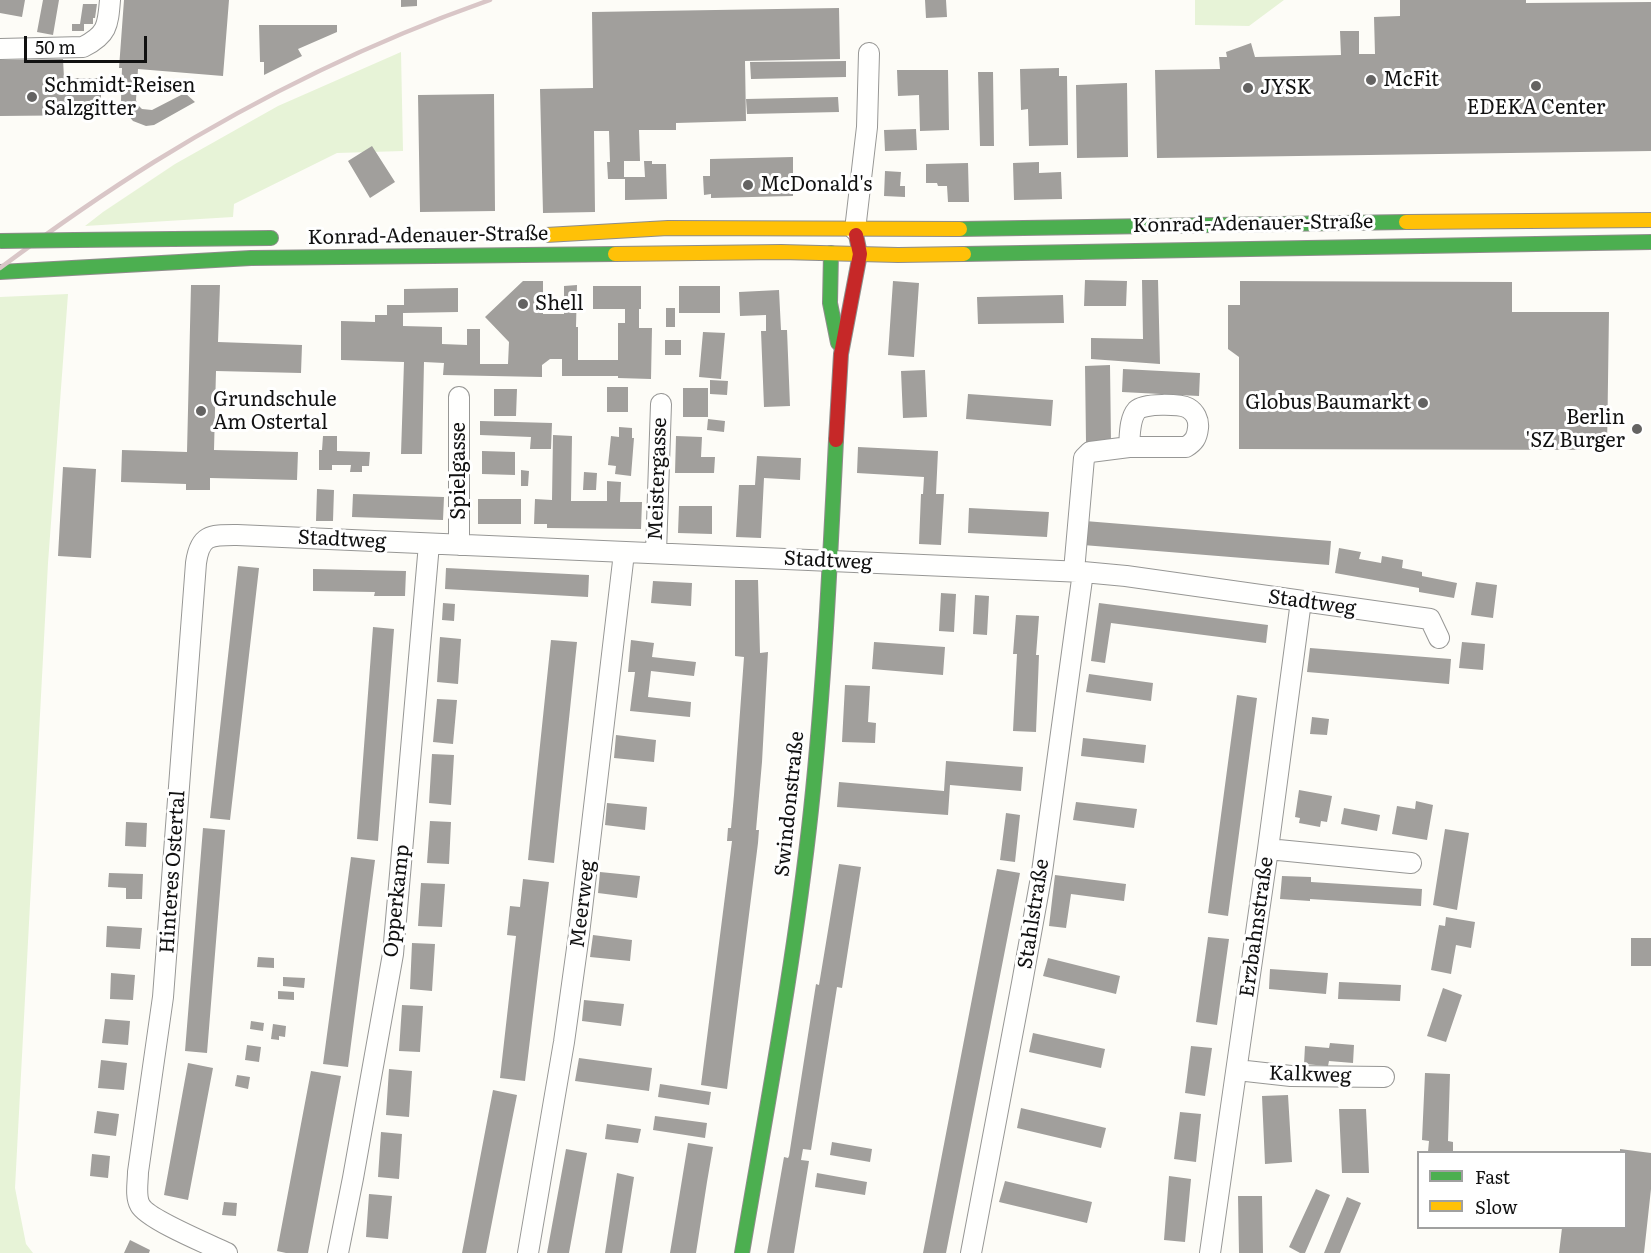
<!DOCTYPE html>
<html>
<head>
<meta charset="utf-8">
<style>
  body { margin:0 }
  #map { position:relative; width:1651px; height:1253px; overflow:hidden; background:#fdfcf7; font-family:Literata,serif }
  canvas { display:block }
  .legend { position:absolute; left:1417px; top:1151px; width:210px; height:78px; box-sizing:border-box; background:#fff; border:2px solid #a0a0a0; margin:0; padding:8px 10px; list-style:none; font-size:18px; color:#111 }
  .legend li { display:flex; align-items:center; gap:12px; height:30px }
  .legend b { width:30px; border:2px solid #a0a0a0 }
  .scale { position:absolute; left:24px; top:36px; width:123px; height:27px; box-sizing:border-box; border:3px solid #111; border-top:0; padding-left:8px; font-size:18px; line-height:21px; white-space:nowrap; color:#111; -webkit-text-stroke:4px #fff; paint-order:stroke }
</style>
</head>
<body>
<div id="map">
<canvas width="1651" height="1253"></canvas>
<ul class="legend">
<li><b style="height:8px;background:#4caf50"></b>Fast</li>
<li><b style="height:8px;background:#ffc107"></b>Slow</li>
</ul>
<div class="scale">50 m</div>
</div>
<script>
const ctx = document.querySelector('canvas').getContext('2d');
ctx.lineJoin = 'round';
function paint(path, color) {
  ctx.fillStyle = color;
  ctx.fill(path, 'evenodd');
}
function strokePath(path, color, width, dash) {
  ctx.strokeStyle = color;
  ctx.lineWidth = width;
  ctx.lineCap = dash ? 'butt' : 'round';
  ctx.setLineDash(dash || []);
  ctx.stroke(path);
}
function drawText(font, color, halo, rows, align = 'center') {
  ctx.font = font + ' Literata,serif';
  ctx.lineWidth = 6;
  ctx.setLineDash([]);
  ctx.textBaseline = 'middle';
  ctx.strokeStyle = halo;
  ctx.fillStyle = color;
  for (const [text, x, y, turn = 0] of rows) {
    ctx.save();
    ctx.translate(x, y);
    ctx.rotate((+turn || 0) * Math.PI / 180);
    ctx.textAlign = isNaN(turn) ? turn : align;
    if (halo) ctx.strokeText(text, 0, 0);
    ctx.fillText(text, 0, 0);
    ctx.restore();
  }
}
const green = new Path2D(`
  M1195 0H1284L1249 26 1195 25Z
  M401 52 403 151 337 153 234 204 233 217 85 226 103 212 175 164 278 106Z
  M68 294 48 563 15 1188 26 1244 33 1253H0V297Z`);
const building = new Path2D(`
  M0 0H25L22 17 0 13Z
  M43 0H59L53 35 37 32Z
  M124 0H229L223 76 138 69 136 100 137 104 142 109 152 110 185 93 195 102 154 125 146 126 133 121 122 108 121 100 122 68H119Z
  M401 0H417V6L401 7Z
  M925 0H946L947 17 926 18Z
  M1400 0H1526V3L1651 2V151L1157 158 1155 70 1220 69 1219 57H1227L1226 52 1251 43 1255 57 1341 55 1340 31H1359V54H1375L1374 17 1400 16Z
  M83 4H97L95 18H93V24H84V31H72V24H80Z
  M839 8 840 59 745 61 746 121 676 123V130H639L640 161H624V177H645L644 161H652V164H666L667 199 625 200V179H608L607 162H610L609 131H594L595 212 543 213 540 89 593 88 592 12Z
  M259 25H337V32L298 49 302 56 264 75V62H260Z
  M63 59 64 78H101V115L0 116V60Z
  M846 61V77L751 79 750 62Z
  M1059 68V76H1067L1068 145 1029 146 1028 109 1021 110 1020 69Z
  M897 70H948L949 130 920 131 919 95 898 96Z
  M978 72H993L994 146H980Z
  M1127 83 1128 157 1077 158 1076 85Z
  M494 94 495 211 420 212 418 95Z
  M838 97 839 112 747 114 746 99Z
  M916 129 917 150 885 151 884 130Z
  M372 146 395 182 370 198 348 161Z
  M793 157V196L711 198V194L704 195 703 176H710V159Z
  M1039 162V173L1061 172 1062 199 1014 200 1013 163Z
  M968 163 969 202H948L947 186H938L937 183H926V164Z
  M885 171 901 172 900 186H905V197L884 196Z
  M1085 280 1127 281 1126 306H1084Z
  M1142 280H1158L1160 364 1091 359V338L1143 339Z
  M523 281H543V314H564V286L577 285 576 327H578V360H618V323H625V309H593V286H641V309H639V328H652L651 379 618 378V376H562V359H550L542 365V377L443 375 444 363 424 362 422 454H401L404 362 341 360V321L375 322V315H387V305H404V289L458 288V312L403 313V326L442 327V344L467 345V329H480V364H508L509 342 485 317Z
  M893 281 919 283 914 357 888 355Z
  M1240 281 1512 282V312H1609L1607 450 1239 449V357L1228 349V305H1240Z
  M191 285H220L218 342 302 345 301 373 216 371 214 450 298 452 297 480 210 478V490H186V484L121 482 122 450 187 452Z
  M679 286H720V313H679Z
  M779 290 781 330H787L790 406 764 407 761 331H766V315L740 316 739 292Z
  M1063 295 1064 323 978 324 977 297Z
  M666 308H675V327H666Z
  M703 332 725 333 721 379 699 377Z
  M665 340H681V355H665Z
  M1110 365 1111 442H1086L1085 366Z
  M1123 369 1200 373 1199 396 1122 392Z
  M925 370 927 417 903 418 901 371Z
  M710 380 728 381 727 395 710 394Z
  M607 387H628V412H607Z
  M683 388H708V417H683Z
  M494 389H517L516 416H494Z
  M968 394 1053 400 1051 426 966 419Z
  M708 419 725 421 724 432 707 430Z
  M480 421 552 423 551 449H530L531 437 480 435Z
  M619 427 632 428V438H634L631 476 615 474 616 466 608 465 611 436 619 437Z
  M553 435 572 436 571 501H607V481L621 482 620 502H642L641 529 547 528V524H534L535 499 552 500Z
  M323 436H337V451L370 452 369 466H362V472H350L351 465H332V470H319V450H322Z
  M676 436 702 437 701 457H715L714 473H675Z
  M858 447 938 451 936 494H944L941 545 919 544 921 494H923L924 477 857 473Z
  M482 451 515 452V475L482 474Z
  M757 456 801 458 800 480 764 478 761 538 736 537 739 485H755Z
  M63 467 96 469 91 558 58 556Z
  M521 470 529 471 528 486H521Z
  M584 472 597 473 596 490H583Z
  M317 489 334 490 333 521H316Z
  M353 494 444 497 443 520 352 517Z
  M478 499H521V524H478Z
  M679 506H712V534L678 533Z
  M969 508 1049 512 1047 537 968 533Z
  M1085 521 1331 541 1329 565 1083 545Z
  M1339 548 1361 552 1359 559 1381 563 1382 556 1403 560 1402 568 1422 572V576L1457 583 1454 598 1419 592V588L1335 573Z
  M238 566 259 568 230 820 210 818Z
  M446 568 589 575 588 597 445 589Z
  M313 569 406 571 405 596H374L375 592 313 591Z
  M735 580H758L760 653 768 652 762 762 756 830H759L758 843 727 1089 701 1085 732 841H727L728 828H731L734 795 744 657 735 656Z
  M653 581 692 583 691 606 651 603Z
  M1476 582 1497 585 1493 618 1471 615Z
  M941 593 956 594 954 632 939 631Z
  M975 595 989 596 987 635 973 634Z
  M443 603 455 604 454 621 442 620Z
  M1099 603 1268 625 1266 643 1111 623 1105 663 1091 661Z
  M1016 615 1039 616 1036 655H1039L1036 732 1013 731 1017 654H1013Z
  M373 627 394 629 378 841 357 839Z
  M440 637 461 639 458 684 437 682Z
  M551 640 577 642 554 863 528 860Z
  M631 640 654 643 652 657 696 662 694 676 651 671 648 697 691 702 690 717 630 711 635 672H628Z
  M874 642 945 647 943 675 872 669Z
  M1462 642 1485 644 1483 670 1459 668Z
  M1310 648 1451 659 1449 684 1307 672Z
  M1089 674 1153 683 1151 701 1086 692Z
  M845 685 870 686 868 722 876 723 875 743 842 742Z
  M1237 695 1257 698 1228 916 1208 913Z
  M437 699 457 700 453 744 433 742Z
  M1312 717 1329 719 1327 735 1310 734Z
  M616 735 656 740 654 762 614 758Z
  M1083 738 1146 745 1144 763 1081 756Z
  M432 754 454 755 451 805 429 803Z
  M946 761 1023 767 1021 791 950 785 948 815 837 807 839 782 944 791Z
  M1299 790 1332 796 1327 822 1321 821 1320 827 1299 823 1300 818 1295 817Z
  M1416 801 1433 805 1427 840 1392 834 1397 806 1415 809Z
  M1076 802 1137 809 1134 828 1073 820Z
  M607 803 647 807 645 830 605 825Z
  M1344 808 1380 815 1377 831 1341 824Z
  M1006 813 1020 815 1015 862 1000 860Z
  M430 821 451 822 449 864 427 863Z
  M126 822 147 823 146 847 125 846Z
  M203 828 225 830 207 1053 185 1051Z
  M1445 829 1469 833 1457 910 1433 905Z
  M351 857 375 860 348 1067 323 1064Z
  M839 864 861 867 842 988 837 987 811 1150 803 1149 801 1160 809 1161 794 1253H767L784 1157 788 1158 789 1156 816 984 819 985Z
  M997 869 1020 873 946 1253H923Z
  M600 872 640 876 637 898 598 893Z
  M109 873 143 874 142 899H126V888L108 887Z
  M1055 875 1126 884 1124 901 1071 894 1066 928 1049 926Z
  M1282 876 1311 877V882L1422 889 1421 906 1310 899V901L1280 899Z
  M523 879 549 882 525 1081 500 1078 516 936 507 935 510 906 520 907Z
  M421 883 445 884 442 927 418 926Z
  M1446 917 1475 922 1471 948 1456 945 1451 974 1431 970 1439 925 1445 926Z
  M107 926 142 928 140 949 106 947Z
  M593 935 632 940 630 961 590 957Z
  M1208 937 1229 939 1217 1025 1196 1022Z
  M1631 938H1651V966H1631Z
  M412 943 435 944 432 991 410 989Z
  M258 957 274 958V968L257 967Z
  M1048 958 1120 976 1116 994 1043 976Z
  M1270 969 1328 973 1326 994 1269 989Z
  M111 973 135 975 133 1000 110 999Z
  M283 977 305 978 304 988 283 986Z
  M1339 982 1401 985 1400 1001 1338 999Z
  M1443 988 1462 995 1446 1042 1427 1036Z
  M278 991 294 992V1000L278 999Z
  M584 1000 624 1004 621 1026 582 1021Z
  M402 1005 423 1006 420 1052 399 1051Z
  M105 1019 130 1021 128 1045 102 1043Z
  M251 1021 264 1023 263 1031 250 1029Z
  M273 1024 286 1026 285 1037 279 1036V1040L271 1039Z
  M1033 1033 1105 1049 1101 1068 1029 1052Z
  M1330 1043 1354 1045 1353 1063 1329 1061 1328 1066 1304 1064 1305 1046 1329 1048Z
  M247 1045 261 1047 259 1062 245 1060Z
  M1191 1046 1212 1048 1205 1096 1185 1093Z
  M579 1058 652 1068 649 1091 575 1081Z
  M101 1060 127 1063 124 1090 98 1088Z
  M188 1063 213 1068 188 1200 164 1195Z
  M389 1069 412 1071 409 1117 386 1115Z
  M311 1071 341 1076 308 1253H286L277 1251Z
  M1425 1073 1450 1074 1448 1141 1453 1142V1152H1428L1429 1141 1422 1140Z
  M237 1075 250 1077 248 1089 235 1086Z
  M660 1084 711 1092 709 1105 658 1097Z
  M493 1090 517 1095 498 1191 486 1253H462Z
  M1288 1095 1292 1162 1265 1164 1262 1096Z
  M1021 1108 1106 1128 1101 1148 1017 1128Z
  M1339 1109H1366L1369 1173H1342Z
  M97 1111 119 1114 116 1136 94 1133Z
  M1180 1112 1201 1114 1196 1162 1174 1159Z
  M655 1116 707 1123 705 1138 653 1130Z
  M607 1124 641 1129 638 1143 605 1139Z
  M381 1132 402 1134 399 1179 378 1177Z
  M832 1142 872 1149 870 1162 830 1155Z
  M688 1143 713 1147 707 1182 696 1253H670Z
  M566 1149 587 1153 582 1181 569 1253H547Z
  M1620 1149 1651 1153V1189L1644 1253H1559L1562 1228 1626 1227V1152H1620Z
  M92 1154 110 1156 108 1178 90 1176Z
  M617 1173 634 1177 622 1253H605Z
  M817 1173 867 1182 865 1195 815 1187Z
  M1169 1176 1191 1179 1185 1242 1164 1240Z
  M1005 1181 1092 1202 1087 1223 999 1202Z
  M1316 1189 1330 1195 1305 1253H1300L1289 1247Z
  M369 1194 392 1196 388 1239 366 1237Z
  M1238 1196H1262L1263 1253H1239Z
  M1347 1197 1361 1203 1340 1253H1324Z
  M224 1202 237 1203 236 1216 222 1215Z
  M130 1240 150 1250 149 1253H124Z`);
const street = new Path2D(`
  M0 49 83 47C107 35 108 26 110 0
  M855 230 867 127 869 53
  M459 545V397
  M656 553 661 404
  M1074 571 1084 458 1090 452 1129 447H1186C1194 442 1197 438 1198 428 1199 420 1195 412 1188 408 1180 404 1144 403 1137 410 1129 419 1130 436 1129 447
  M1268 849 1411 863
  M1237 1070 1291 1076 1384 1077
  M227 1253C210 1245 147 1219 140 1205 135 1196 138 1182 138 1172L163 997 196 563C200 534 211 535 237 535L1083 572 1126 576 1430 619 1439 638
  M338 1253 353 1178 393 954 429 544
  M528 1253 564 1042 579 934 624 553
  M971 1253 1022 983 1042 872 1083 572
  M1210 1253 1268 849 1301 601`);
const fast = new Path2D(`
  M960 229 1406 222
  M75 240 271 238
  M831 253 830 303 838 343
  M964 254 1651 242
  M0 272 251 258 615 254
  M742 1253C767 1106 795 959 811 810 824 688 830 564 836 440`);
const slow = new Path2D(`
  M1406 222 1651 220
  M546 235 668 228 960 229
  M615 254 781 252 898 255 964 254`);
const jam = new Path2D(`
  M836 440 841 354 860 254 856 235`);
const rail = new Path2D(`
  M0 268C50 231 101 195 154 162 259 97 373 41 490 0`);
const fastBridge = new Path2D(`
  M0 241 75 240`);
const markers = [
  [1371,80,6,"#646362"],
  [1536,86,6,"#646362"],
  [1248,88,6,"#646362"],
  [32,97,6,"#646362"],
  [748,185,6,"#646362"],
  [523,304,6,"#646362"],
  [1423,403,6,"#646362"],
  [201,411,6,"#646362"],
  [1637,429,6,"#646362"]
];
const poiNames = [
  ["McFit",1383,80],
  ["Schmidt-Reisen",44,86],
  ["Salzgitter",44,109],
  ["JYSK",1260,88],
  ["EDEKA Center",1536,108,"center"],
  ["McDonald's",760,185],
  ["Shell",535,304],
  ["Grundschule",213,400],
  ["Am Ostertal",213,423],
  ["Globus Baumarkt",1411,403,"right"],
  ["Berlin",1625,418,"right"],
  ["'SZ Burger",1625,441,"right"]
];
const streetNames = [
  ["Konrad-Adenauer-Straße",1253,224,-1],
  ["Konrad-Adenauer-Straße",428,236,-1],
  ["Spielgasse",459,471,-90],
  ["Meistergasse",658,479,-88],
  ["Stadtweg",342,540,3],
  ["Stadtweg",828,561,3],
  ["Stadtweg",1312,603,8],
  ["Swindonstraße",790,804,-84],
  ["Hinteres Ostertal",173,872,-86],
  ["Opperkamp",397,901,-84],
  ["Meerweg",583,904,-83],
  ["Stahlstraße",1034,914,-81],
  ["Erzbahnstraße",1257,927,-82],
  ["Kalkweg",1310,1075,2]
];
paint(green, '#e7f3d7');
paint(building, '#a19f9c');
strokePath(street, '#979795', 22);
strokePath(fast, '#8e8d8b', 16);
strokePath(slow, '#8e8d8b', 16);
strokePath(jam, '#8e8d8b', 16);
strokePath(street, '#fffffe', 20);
strokePath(fast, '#4caf50', 14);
strokePath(slow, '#ffc107', 14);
strokePath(jam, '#c62828', 14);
strokePath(rail, '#d9c6c7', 4.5);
strokePath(fastBridge, '#8e8d8b', 16, []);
strokePath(fastBridge, '#4caf50', 14);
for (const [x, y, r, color] of markers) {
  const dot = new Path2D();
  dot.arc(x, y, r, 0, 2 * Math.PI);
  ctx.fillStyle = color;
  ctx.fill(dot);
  strokePath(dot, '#fff', 2);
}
drawText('20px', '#111', '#fff', poiNames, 'left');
drawText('20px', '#111', '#fff', streetNames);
</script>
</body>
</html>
